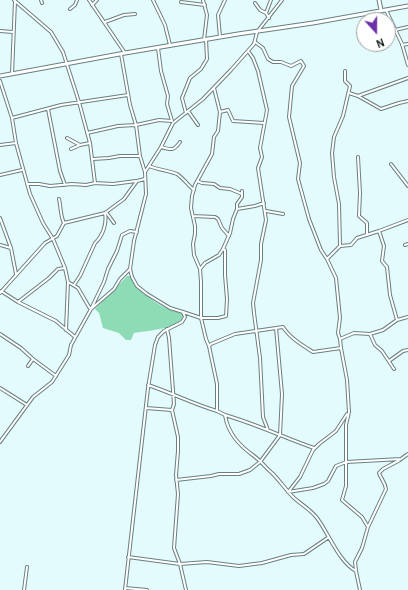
<!DOCTYPE html>
<html>
<head>
<meta charset="utf-8">
<style>
  body { margin:0 }
  #map { position:relative; width:408px; height:590px; overflow:hidden; background:#e3fbfd; font-family:Karla,sans-serif }
  canvas { display:block }
  .north { position:absolute; left:356px; top:12px; width:40px; height:40px; box-sizing:border-box; background:#fff; border:1px solid #9ca0a0; border-radius:50%; rotate:159deg; font-size:11px; font-weight:700; line-height:16px; text-align:center; color:#081111 }
  .north::after { content:''; display:block; margin:auto; width:14px; height:18px; background:#6c31a7; clip-path:polygon(50% 0,100% 100%,50% 72%,0 100%) }
</style>
</head>
<body>
<div id="map">
<canvas width="408" height="590"></canvas>
<div class="north">N</div>
</div>
<script>
const ctx = document.querySelector('canvas').getContext('2d');
ctx.lineJoin = 'round';
function paint(path, color) {
  ctx.fillStyle = color;
  ctx.fill(path, 'evenodd');
}
function strokePath(path, color, width, dash) {
  ctx.strokeStyle = color;
  ctx.lineWidth = width;
  ctx.lineCap = dash ? 'butt' : 'round';
  ctx.setLineDash(dash || []);
  ctx.stroke(path);
}
const green = new Path2D(`
  M127 276H130C138 289 152 302 166 308 172 310 179 310 183 315 182 329 145 331 134 333L131 340H126L119 333 103 328 99 313 95 309 113 291Z`);
const minor = new Path2D(`
  M41 0 42 3
  M89 0 125 53
  M153 0 165 25 170 45
  M203 0 207 15 204 40
  M15 1 51 32 63 52 79 102 90 143 95 183 86 185 72 184 50 186 39 184H27
  M181 2 205 5
  M255 3 260 10 266 13
  M92 5 97 0
  M70 9 75 5 77 0
  M386 10 402 44 408 65
  M269 18 266 13 271 0
  M105 22 124 15 135 14
  M395 30 408 27
  M0 31 13 32
  M220 37 218 15 225 0
  M255 42 263 48 268 59 273 62H281L291 66 301 61 304 66 292 86 289 117 300 163 298 179 309 219 321 250 327 259 336 278 340 318 338 333 340 339 354 333 370 334
  M402 45 408 44
  M158 48 161 71 168 96 167 104 172 121
  M248 51 253 58 258 71 267 110 260 148 262 157 258 168 266 220 261 244V260L253 303 254 313 260 358 263 417 268 430
  M121 54 130 105 136 125 140 156 145 172
  M12 74 15 1 14 0
  M0 81 12 118 16 143 30 194 43 223 53 239 65 268 68 282 78 288 89 307 91 309 104 282 108 269 117 251 122 235 130 231 137 232
  M214 88 220 112 218 131 214 137 212 154 195 185 192 196 191 208 195 226V234L193 244 194 255 200 269 201 282V318L206 339 209 346 217 384V411L225 415C228 434 240 446 254 456 261 461 266 468 272 473 280 481 286 490 294 498 302 505 311 510 317 518 329 534 339 562 356 571L360 590
  M349 93 358 96 381 109 399 103 408 101
  M358 96 408 78
  M48 109 60 171 65 185
  M188 111 198 125
  M220 112 228 110 233 121 264 123
  M186 113 182 98 190 78 201 69 207 59 206 39
  M12 118 61 105 128 95
  M87 133 118 126 136 125 159 120 172 121
  M67 138 80 145 90 143
  M0 145 16 143
  M161 147C171 150 174 151 180 142
  M71 149 80 145
  M358 157 360 193 359 216 367 223V235
  M93 159 109 158 120 156H140
  M391 164 408 186
  M149 166C158 170 167 170 177 174 183 178 188 185 194 190
  M0 175 22 170
  M197 181 202 183 214 184 220 188 230 189 242 194
  M95 183 113 184 136 181
  M59 199C61 207 60 215 64 223
  M237 209 255 206 264 203
  M266 211 283 214
  M106 212 114 223
  M193 216 215 217 218 219 222 228 229 236
  M0 218 11 248 16 274
  M379 231 384 246 382 261 387 267 390 295 397 320 408 317
  M0 245 11 248
  M405 245 408 244
  M340 246 339 204 334 177 332 153 334 137 343 116 350 86 345 81V71
  M327 259 340 246 351 245 357 238 379 231 408 220
  M200 269 205 263 219 255 223 249 230 233 233 219 237 209V204L242 197V191
  M74 285 80 276 95 243C103 236 107 223 105 213
  M1 291 18 302 49 278 58 269 65 268
  M0 293 45 243 57 236 64 223 105 213 124 199 137 181 145 179
  M18 302 56 321 75 337
  M183 312 201 318H218L226 316 227 299 225 275V250L223 249
  M167 329 169 338 174 404 172 410
  M66 330 68 282
  M0 334 21 348 33 359 28 366
  M209 346 211 344 235 334 283 327C290 338 302 345 313 352L341 348 340 339
  M341 348 347 380 349 412 346 425V486L342 500 362 517 368 527 362 548 355 562 356 571
  M33 359 56 376
  M389 361 403 351 408 350
  M394 369 382 351 375 345 370 334 383 330 397 320
  M148 385C172 393 193 404 217 411
  M0 388 27 405
  M146 408 172 410 178 437V451L176 475 178 494 174 548 180 564 207 562 239 566 262 563 291 555 304 554 329 537
  M225 415C256 424 285 438 314 448
  M0 442 33 397 52 382 69 355 71 345 91 309 114 289 120 279 130 269
  M176 480 211 476 219 474H239L250 470 260 462 280 435 282 394 276 328
  M289 491 300 477 313 450 319 444 336 431 347 414
  M288 492 313 488 324 484 328 481 336 466 346 462 401 459 408 454
  M368 527 386 489C385 482 381 479 379 473L383 469 400 460
  M128 557 180 564 186 590
  M125 588 147 590
  M24 590 27 567
  M125 590 148 388 155 345 158 337 164 331 182 322 185 317 183 312 170 308 147 294 137 286 132 277 130 269 134 241 146 194 145 172 161 147 173 123 203 99 231 70 254 44 257 32 282 0`);
const tertiary = new Path2D(`
  M379 0 381 10
  M0 76 125 53 238 34 313 23 408 6`);
paint(green, '#8edcb6');
strokePath(minor, '#697f80', 4);
strokePath(tertiary, '#697f80', 5);
strokePath(minor, '#fff', 2);
strokePath(tertiary, '#fff', 3);
</script>
</body>
</html>
